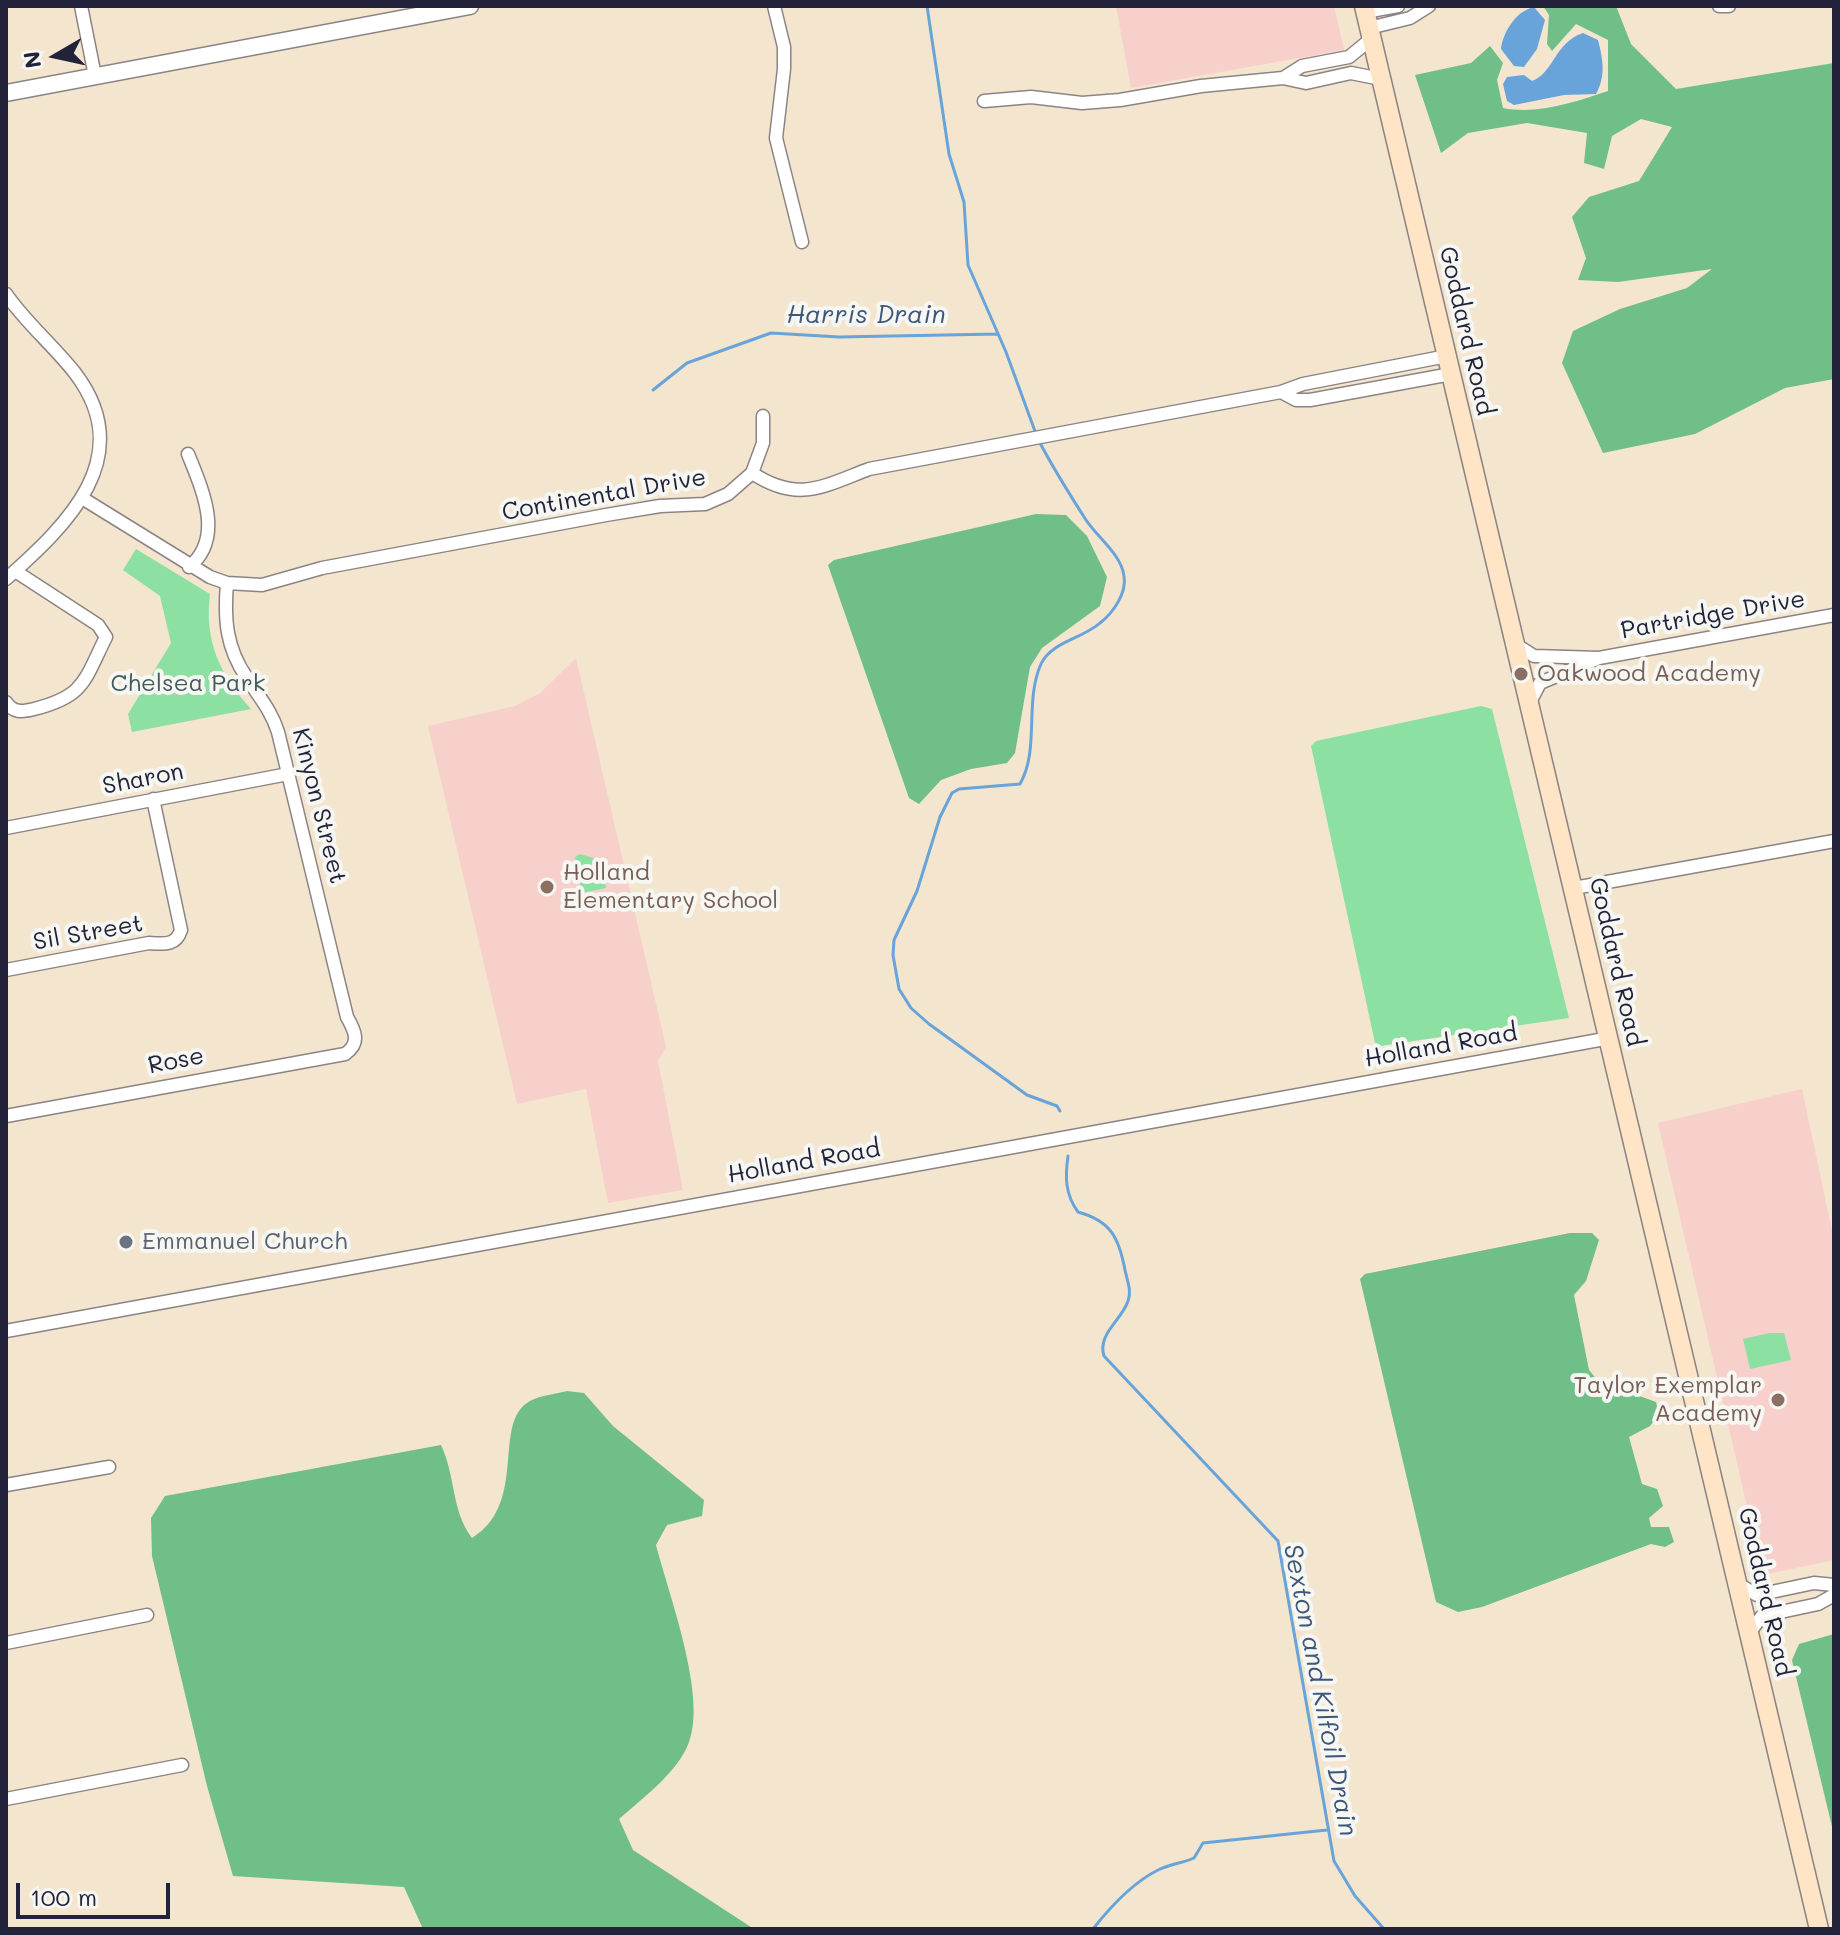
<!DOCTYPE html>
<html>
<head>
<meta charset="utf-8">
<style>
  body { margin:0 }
  #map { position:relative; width:1840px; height:1935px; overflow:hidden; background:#f4e5cf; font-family:Mali,sans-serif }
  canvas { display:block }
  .frame { position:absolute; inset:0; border:8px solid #22223b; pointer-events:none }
  .north { position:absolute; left:16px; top:16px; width:80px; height:80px; -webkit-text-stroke:6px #f6f6f2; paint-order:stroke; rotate:261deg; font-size:22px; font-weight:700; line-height:32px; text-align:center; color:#22223b }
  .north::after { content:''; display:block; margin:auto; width:28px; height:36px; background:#22223b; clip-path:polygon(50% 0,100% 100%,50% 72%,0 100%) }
  .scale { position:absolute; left:16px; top:1883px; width:154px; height:36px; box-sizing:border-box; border:4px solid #22223b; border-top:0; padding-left:10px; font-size:24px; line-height:28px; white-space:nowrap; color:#22223b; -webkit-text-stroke:6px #f6f6f2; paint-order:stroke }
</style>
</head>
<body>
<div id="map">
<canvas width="1840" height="1935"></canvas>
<div class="frame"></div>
<div class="north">N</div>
<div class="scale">100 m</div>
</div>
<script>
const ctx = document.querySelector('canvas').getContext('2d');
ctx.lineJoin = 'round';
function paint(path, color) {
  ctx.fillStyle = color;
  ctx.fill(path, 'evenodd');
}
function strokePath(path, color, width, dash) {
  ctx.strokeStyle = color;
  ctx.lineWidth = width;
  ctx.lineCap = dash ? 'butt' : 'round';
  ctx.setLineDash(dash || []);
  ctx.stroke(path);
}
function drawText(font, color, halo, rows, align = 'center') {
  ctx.font = font + ' Mali,sans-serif';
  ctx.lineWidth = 8;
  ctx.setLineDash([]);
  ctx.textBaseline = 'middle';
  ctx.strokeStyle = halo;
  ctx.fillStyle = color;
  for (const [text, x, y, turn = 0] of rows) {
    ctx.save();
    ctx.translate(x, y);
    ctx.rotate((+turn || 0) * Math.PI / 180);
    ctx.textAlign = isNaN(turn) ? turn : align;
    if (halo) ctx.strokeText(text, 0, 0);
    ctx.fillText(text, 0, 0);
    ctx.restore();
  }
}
const built = new Path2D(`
  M1116 6H1334L1344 50 1131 88Z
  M576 658 666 1047 658 1061 683 1190 608 1203 586 1089 517 1104 428 726 515 706 540 693Z
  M1802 1089 1834 1240V1560L1763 1575 1658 1123Z`);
const green = new Path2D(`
  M136 549 210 594C204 641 220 675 251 709L132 732 128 714 171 643 160 596 123 570Z
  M1481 706 1492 709 1569 1018 1380 1046 1375 1043 1311 746 1316 741Z
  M580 854 600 860 606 888 582 893 575 857Z
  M1770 1333H1784L1791 1360 1750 1369 1743 1339Z`);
const forest = new Path2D(`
  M1543 6H1616L1631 44 1676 89 1834 63V379L1785 388 1695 434 1603 453 1562 363 1573 331 1620 309 1687 288 1712 269 1618 282 1578 280 1586 258 1572 217 1589 197 1639 181 1672 127 1641 119 1612 136 1604 169 1584 163 1587 133 1527 123 1468 133 1441 153 1415 75 1471 63 1490 46 1503 63 1497 80 1503 108C1537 115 1575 102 1608 91V40L1576 24 1552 51 1547 44 1549 15Z
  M1036 514 1066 515 1087 536 1107 577 1100 606 1042 648 1030 667 1015 753 1007 763 971 769 941 780 919 804 909 798 828 565 834 560Z
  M1570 1233H1592L1599 1240 1586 1281 1574 1295 1589 1370 1598 1381 1656 1402 1659 1414 1650 1426 1629 1437 1642 1484 1657 1489 1663 1506 1649 1518 1651 1527H1669L1674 1542 1665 1547 1651 1544 1482 1607 1458 1612 1436 1602 1360 1279 1365 1274Z
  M567 1391 584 1393 613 1426 704 1500 702 1516 667 1525 656 1545C669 1595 707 1696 689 1742 679 1771 642 1799 619 1819L633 1850 754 1929H423L404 1887 233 1876 207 1786 152 1556 151 1518 165 1496 441 1445C456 1477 451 1510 472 1538 529 1503 491 1422 530 1401 541 1395 556 1394 567 1391Z
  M1834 1634V1835L1792 1660 1799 1644Z`);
const water = new Path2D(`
  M1534 7 1545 20 1537 49 1524 67 1514 66 1501 49C1503 32 1516 11 1534 7Z
  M1583 33 1598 40C1603 60 1606 76 1596 94L1564 95 1514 105 1507 101 1503 84 1507 77 1524 75 1532 81C1554 73 1554 43 1583 33Z`);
const stream = new Path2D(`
  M927 6 949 154 964 202 968 265 1006 352 1036 434
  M653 390 687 363 771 333 839 337 998 334
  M1039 441C1053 468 1070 495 1086 520 1098 538 1121 554 1124 576 1127 593 1113 613 1100 623 1082 639 1051 642 1041 664 1024 702 1040 749 1020 784L959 789 952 793 940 817 917 891 894 940 893 955 899 989 911 1008 929 1024 1027 1095 1057 1106 1060 1111
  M1068 1156C1065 1177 1065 1194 1078 1212 1111 1221 1119 1238 1125 1270 1127 1280 1132 1291 1128 1301 1122 1320 1097 1334 1104 1356L1278 1541 1334 1861 1355 1896 1384 1929
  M1093 1929C1111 1906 1132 1883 1158 1870 1170 1864 1183 1863 1194 1858L1203 1843 1327 1830`);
const minor = new Path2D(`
  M81 6 95 76
  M774 6 784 47V69L776 138 802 242
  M1719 6H1729
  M1365 12 1398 6
  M1369 28 1410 18 1429 6
  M1371 39 1349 57 1302 66 1283 78 1306 83 1351 73 1381 79
  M984 101 1031 97 1082 103 1120 100 1201 86 1283 78
  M6 294C26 323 53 345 75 373 139 457 67 525 6 579
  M1281 392 1296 400H1310L1451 374
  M188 454C202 489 225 538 189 567
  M752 473C798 503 822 487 869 469L1281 392 1303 384 1447 356
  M82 498 210 577 227 583 262 585 322 568 606 515 660 506 705 504 728 494 752 473 763 443V416
  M1515 644 1534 656 1599 658
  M6 702C13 713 22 712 34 709 85 696 84 681 106 637L98 625 15 571
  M1529 704 1540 683 1599 658 1834 615
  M6 828 288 774
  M1574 888 1834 841
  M6 970 149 943C164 944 176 946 181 930L153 799
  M6 1116 345 1054C361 1043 355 1031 347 1017L278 732C271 710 259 697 247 678 226 648 224 619 227 583
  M6 1331 1610 1038
  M6 1485 109 1467
  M1738 1584 1757 1595 1814 1583 1834 1585
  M1750 1632 1762 1616 1818 1604 1834 1595
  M6 1643 147 1615
  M6 1799 182 1765`);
const tertiary = new Path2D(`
  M6 93 470 6`);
const secondary = new Path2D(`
  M1364 6 1819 1929`);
const markers = [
  [1521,674,8,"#8d6e63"],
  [547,887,8,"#8d6e63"],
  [126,1242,8,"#6b7280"],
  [1778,1400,8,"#8d6e63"]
];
const streetNames = [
  ["Goddard Road",1466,331,77],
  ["Continental Drive",604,495,-10],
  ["Partridge Drive",1713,615,-10],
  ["Sharon",143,779,-11],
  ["Kinyon Street",319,806,76],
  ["Sil Street",88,933,-10],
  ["Goddard Road",1616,962,77],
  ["Holland Road",1441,1046,-10],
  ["Rose",176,1061,-11],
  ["Holland Road",804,1162,-10],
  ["Goddard Road",1765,1592,77]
];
const educationNames = [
  ["Oakwood Academy",1537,674],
  ["Holland",563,873],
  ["Elementary School",563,901],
  ["Taylor Exemplar",1762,1386,"right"],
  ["Academy",1762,1414,"right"]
];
const parkNames = [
  ["Chelsea Park",188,684]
];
const worshipNames = [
  ["Emmanuel Church",142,1242]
];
const waterNames = [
  ["Harris Drain",866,315],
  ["Sexton and Kilfoil Drain",1320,1690,79]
];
paint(built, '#f7d0cc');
paint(green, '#8be0a2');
paint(forest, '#70be88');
paint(water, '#68a4d9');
strokePath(stream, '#68a4d9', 3);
strokePath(minor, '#8b8485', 15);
strokePath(tertiary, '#8b8485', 19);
strokePath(secondary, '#8b8485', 21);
strokePath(minor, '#fff', 12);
strokePath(tertiary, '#fff', 16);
strokePath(secondary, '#ffe4c6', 18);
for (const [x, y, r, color] of markers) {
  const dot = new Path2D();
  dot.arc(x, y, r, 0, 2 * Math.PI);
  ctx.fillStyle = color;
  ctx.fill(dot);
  strokePath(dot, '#f6f6f2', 3);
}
drawText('24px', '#22223b', '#f6f6f2', streetNames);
drawText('24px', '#785e54', '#f6f6f2', educationNames, 'left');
drawText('24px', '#425b5a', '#f6f6f2', parkNames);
drawText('24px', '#5b616d', '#f6f6f2', worshipNames, 'left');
drawText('italic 26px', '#3e567a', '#f6f6f2', waterNames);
</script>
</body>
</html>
